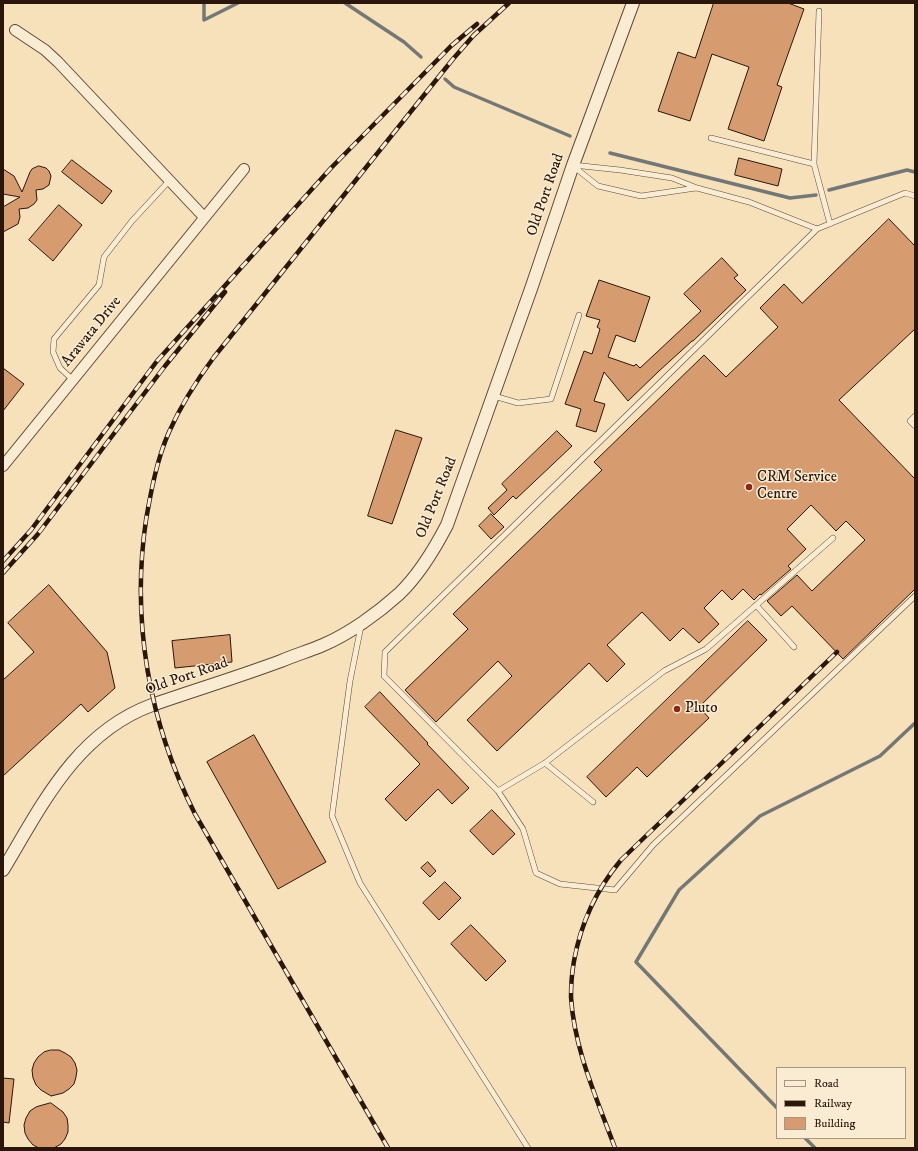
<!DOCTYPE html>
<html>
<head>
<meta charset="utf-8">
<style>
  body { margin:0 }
  #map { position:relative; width:918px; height:1151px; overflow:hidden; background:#f6e1ba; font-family:"IM FELL DW Pica",serif }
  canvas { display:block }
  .frame { position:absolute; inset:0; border:4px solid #2b160c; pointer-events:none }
  .legend { position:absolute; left:776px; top:1067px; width:130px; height:72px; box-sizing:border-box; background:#f9ecd2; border:1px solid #a79683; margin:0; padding:5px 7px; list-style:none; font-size:12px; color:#2b160c }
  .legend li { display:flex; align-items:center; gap:8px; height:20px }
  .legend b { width:20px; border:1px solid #a79683 }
</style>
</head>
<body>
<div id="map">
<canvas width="918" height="1151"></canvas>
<div class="frame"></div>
<ul class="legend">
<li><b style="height:5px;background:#f9ecd2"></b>Road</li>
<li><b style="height:5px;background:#2b160c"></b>Railway</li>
<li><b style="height:11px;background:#d79b70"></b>Building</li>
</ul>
</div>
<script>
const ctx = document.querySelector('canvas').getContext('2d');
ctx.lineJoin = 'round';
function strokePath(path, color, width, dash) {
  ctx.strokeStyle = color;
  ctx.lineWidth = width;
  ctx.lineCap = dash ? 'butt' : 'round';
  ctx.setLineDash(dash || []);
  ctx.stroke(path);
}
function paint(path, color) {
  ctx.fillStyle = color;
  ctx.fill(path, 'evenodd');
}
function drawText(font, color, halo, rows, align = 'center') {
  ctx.font = font + ' "IM FELL DW Pica",serif';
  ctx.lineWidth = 3;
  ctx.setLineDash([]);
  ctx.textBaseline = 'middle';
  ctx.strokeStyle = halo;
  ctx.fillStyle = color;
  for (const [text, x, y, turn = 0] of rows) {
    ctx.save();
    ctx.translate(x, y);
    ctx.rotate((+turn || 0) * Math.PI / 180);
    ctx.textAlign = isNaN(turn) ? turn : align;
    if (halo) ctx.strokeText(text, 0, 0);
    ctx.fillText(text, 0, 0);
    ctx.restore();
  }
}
const stream = new Path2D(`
  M204 3V20L238 3
  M345 3 404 42 421 57
  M445 79 454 87 570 136
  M610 153 790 198 816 195
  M829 190 907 170 915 172
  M777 1108 636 962 679 890 760 816 880 756 915 723
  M805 1138 815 1148`);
const building = new Path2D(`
  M714 3H788L804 9 777 85 782 87 764 141 728 129 749 67 712 54 690 121 658 111 678 52 695 58Z
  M739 158 782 169 778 186 735 175Z
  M72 160 112 191 102 204 62 172Z
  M39 166 46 168 49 171 51 176 49 185 43 189 36 190 37 200 34 204 28 208 19 209 20 217 18 224 3 232V207L20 197 3 194V169L14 176 22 192 30 172 32 169Z
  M59 205 82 225 53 261 29 240Z
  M889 219 915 246V329L839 400 915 479V589L843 659 792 606 781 616 767 601 797 575 812 591 865 540 846 521 836 531 811 505 787 529 806 549 788 566 791 569 761 595 760 594 754 600 743 589 732 600 722 590 704 608 719 624 699 643 683 628 670 641 642 612 607 645 625 664 607 682 589 663 497 751 467 720 512 676 498 661 436 722 405 690 468 629 453 614 602 470 594 462 704 355 726 377 778 327 760 308 784 284 802 303Z
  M722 258 738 275 734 278 746 290 693 341H692L659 371 628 401 604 372 594 401 605 404 596 432 576 426 581 409 565 404 584 351 592 354 600 329 597 327 600 320 586 316 599 280 650 297 635 342 616 335 608 357 634 366 636 364 640 368 701 311 684 294Z
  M3 368 24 384 3 411Z
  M396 430 422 438 392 524 368 516Z
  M557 431 572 446 516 499 513 496 494 515 488 508 507 490 502 484Z
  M491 514 504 527 491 539 479 526Z
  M49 585 107 652 115 688 88 712 81 704 3 776V680L34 652 8 623Z
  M748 621 767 640 699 707 709 718 647 777 637 767 606 797 587 777Z
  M230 635 232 662 175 668 172 641Z
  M380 692 428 743 427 744 469 788 452 804 438 789 406 821 385 799 420 764 365 707Z
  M254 735 326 862 278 889 207 762Z
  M492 810 515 834 493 855 470 831Z
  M428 862 436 871 430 877 421 868Z
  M445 882 461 898 439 920 423 903Z
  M471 925 506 961 486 981 451 944Z
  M51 1050H59L65 1053 71 1057 75 1063 77 1070 76 1077 74 1084 69 1089 63 1093 51 1096 41 1090 36 1085 33 1078 32 1070 34 1063 38 1057 44 1052Z
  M3 1078 14 1079 9 1123 3 1122Z
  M51 1103 63 1112 67 1118 68 1125V1132L65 1139 61 1144 54 1148H39L33 1145 28 1139 25 1133 24 1125 26 1118 30 1111 36 1107Z`);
const service = new Path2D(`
  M819 11 814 164 830 224
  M711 138 814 164
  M573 165 620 170 672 178 697 188 749 202 817 229 905 193 915 196
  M573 166 598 186 641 196 696 188
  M817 229 385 652 384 676 498 791 545 763 664 671 706 649 833 538
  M73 380 60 368 53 352 54 339 99 285 104 257 132 221 169 181
  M494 396 518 403 551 399 579 315
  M915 416 910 421 915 426
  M756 605 794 647
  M361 626 350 681 332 816 360 883 528 1148
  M545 763 593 802
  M498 791 523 829 536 873 560 884 615 890 653 845 915 596`);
const minor = new Path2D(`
  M15 30 45 50 58 62 204 217
  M3 466 244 169`);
const tertiary = new Path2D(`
  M3 870C42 805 76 733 152 705 195 690 238 677 281 661 295 655 309 651 323 645 349 634 378 613 399 594 419 575 434 550 447 525L532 286 573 165 633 3`);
const rail = new Path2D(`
  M3 561 31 530 157 361 331 168 451 46 477 24
  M3 573 38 534 165 366 225 292
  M388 1148 195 814C149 723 131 621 146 520 151 491 157 459 169 432 181 405 197 380 214 357L453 59 474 35 509 3
  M615 1148C597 1099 574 1049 571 997 571 985 572 972 574 961 581 922 596 890 621 860L837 652`);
const markers = [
  [749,487,4,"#8f2418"],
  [677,709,4,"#8f2418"]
];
const streetNames = [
  ["Old Port Road",546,195,-71],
  ["Arawata Drive",92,332,-51],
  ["Old Port Road",437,498,-68],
  ["Old Port Road",187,677,-19]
];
const poiNames = [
  ["CRM Service",757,478],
  ["Centre",757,495],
  ["Pluto",685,709]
];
strokePath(stream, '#737876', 3.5);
paint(building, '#d79b70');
strokePath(building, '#2b160c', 1);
strokePath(service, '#5e4938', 6);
strokePath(minor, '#5e4938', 12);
strokePath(tertiary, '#5e4938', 14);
strokePath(service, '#f9ecd2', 5);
strokePath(minor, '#f9ecd2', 10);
strokePath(tertiary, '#f9ecd2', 12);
strokePath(rail, '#2b160c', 4.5);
strokePath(rail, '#f9ecd2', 3, [9]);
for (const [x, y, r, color] of markers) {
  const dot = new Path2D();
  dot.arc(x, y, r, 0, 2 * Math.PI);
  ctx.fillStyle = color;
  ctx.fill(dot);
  strokePath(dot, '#f9ecd2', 1.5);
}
drawText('15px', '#2b160c', '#f9ecd2', streetNames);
drawText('15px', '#2b160c', '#f9ecd2', poiNames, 'left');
</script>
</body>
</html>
